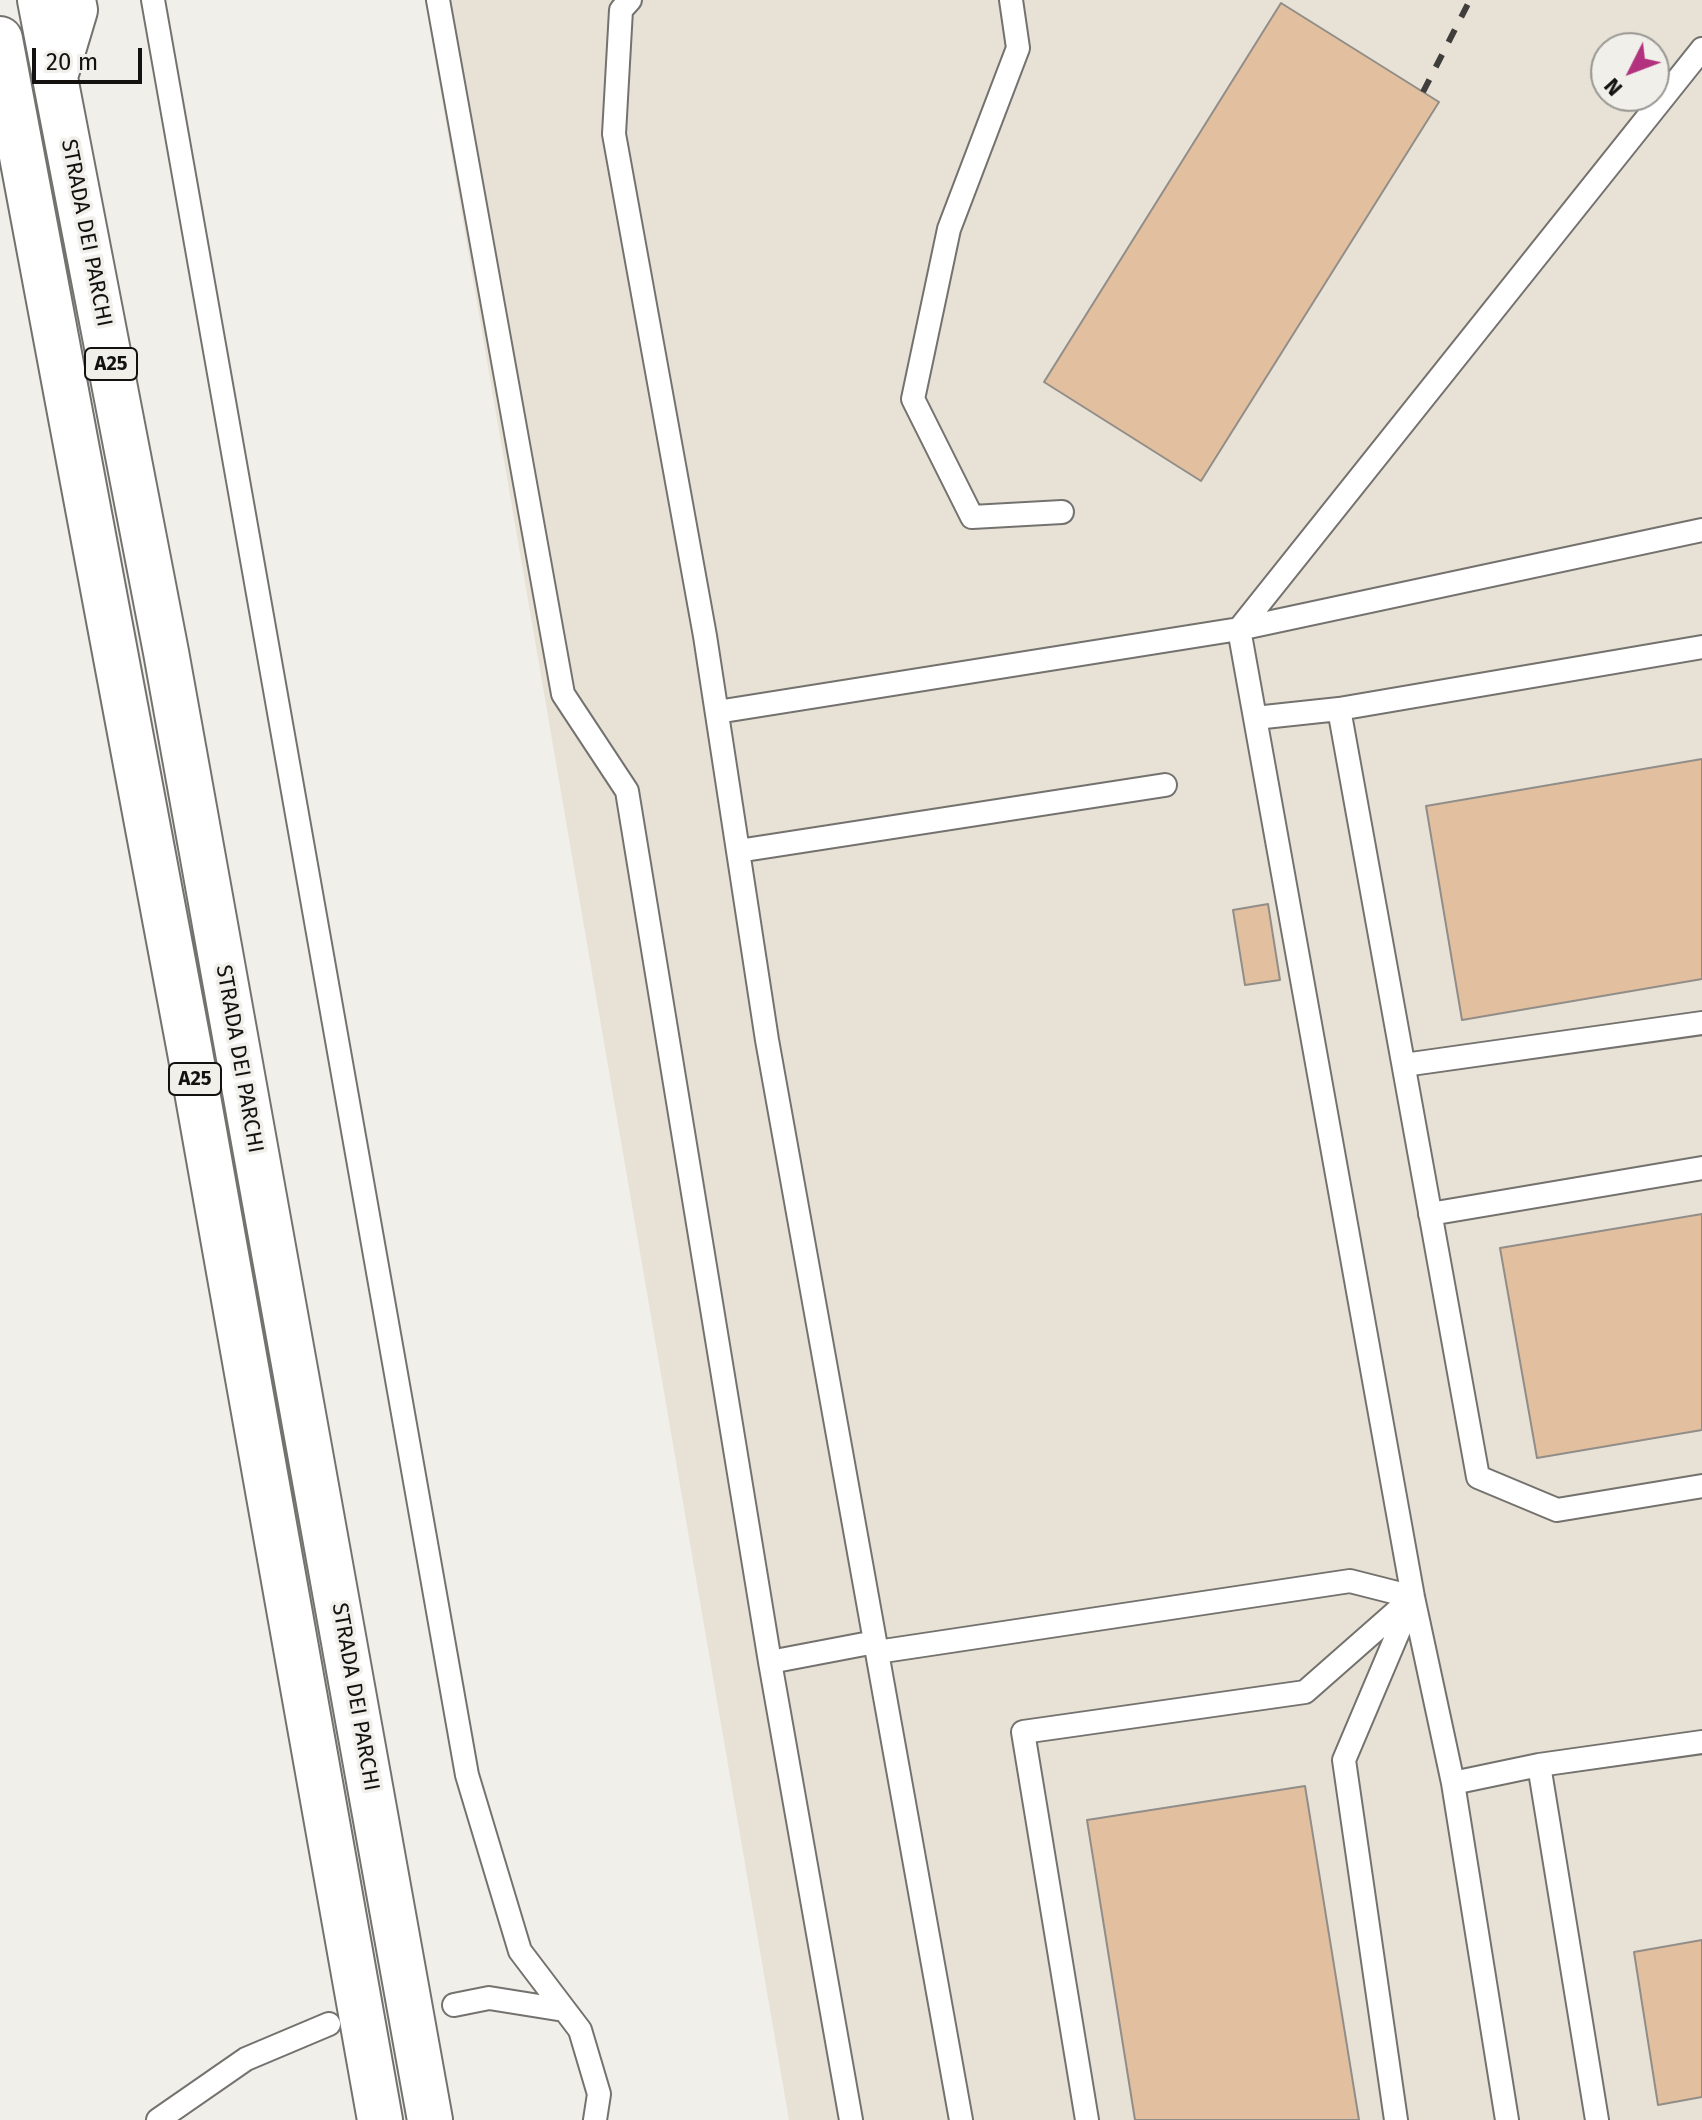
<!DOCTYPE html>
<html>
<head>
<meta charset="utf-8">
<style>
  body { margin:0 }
  #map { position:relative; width:1702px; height:2120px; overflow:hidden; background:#f1efea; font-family:"Fira Sans",sans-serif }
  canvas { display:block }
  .north { position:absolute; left:1590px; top:32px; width:80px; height:80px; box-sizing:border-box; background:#f1efea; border:2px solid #989793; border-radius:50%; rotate:228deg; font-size:22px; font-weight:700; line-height:32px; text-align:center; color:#131211 }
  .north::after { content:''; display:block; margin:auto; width:28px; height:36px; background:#b2327e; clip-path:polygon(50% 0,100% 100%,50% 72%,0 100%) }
  .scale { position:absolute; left:32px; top:48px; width:110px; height:36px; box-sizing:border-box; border:4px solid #131211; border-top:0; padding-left:10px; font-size:24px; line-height:28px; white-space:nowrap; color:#131211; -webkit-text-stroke:6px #f1efea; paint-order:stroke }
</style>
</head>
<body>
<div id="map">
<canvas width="1702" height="2120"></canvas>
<div class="north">N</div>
<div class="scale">20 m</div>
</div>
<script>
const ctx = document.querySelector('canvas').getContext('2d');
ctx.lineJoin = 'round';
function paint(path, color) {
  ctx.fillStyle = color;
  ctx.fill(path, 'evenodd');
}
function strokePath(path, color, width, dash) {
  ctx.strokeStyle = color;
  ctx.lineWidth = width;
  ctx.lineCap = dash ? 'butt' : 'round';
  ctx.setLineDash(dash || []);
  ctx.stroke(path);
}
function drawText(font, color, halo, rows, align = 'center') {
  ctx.font = font + ' "Fira Sans",sans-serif';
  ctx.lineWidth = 7;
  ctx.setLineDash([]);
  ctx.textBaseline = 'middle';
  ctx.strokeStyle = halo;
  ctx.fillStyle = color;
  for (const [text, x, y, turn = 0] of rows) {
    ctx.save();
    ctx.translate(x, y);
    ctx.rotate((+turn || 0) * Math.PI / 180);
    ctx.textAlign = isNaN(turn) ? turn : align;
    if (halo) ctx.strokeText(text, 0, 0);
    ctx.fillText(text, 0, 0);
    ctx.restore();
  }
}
const built = new Path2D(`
  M425 0H1702V2120H789ZM1606 48H1654V96H1606Z`);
const building = new Path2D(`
  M1281 3 1439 102 1201 481 1044 382Z
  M1702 759V979L1462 1020 1426 806Z
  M1268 904 1280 980 1245 985 1233 910Z
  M1702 1214V1430L1537 1458 1500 1248Z
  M1305 1786 1359 2120H1135L1087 1820Z
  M1702 1940V2097L1658 2105 1634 1952Z`);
const service = new Path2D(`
  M153 0 467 1775 520 1951 580 2030 599 2094 595 2120
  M438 0 563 694 627 791 770 1662 875 1642
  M630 0 621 10 614 134 705 636 767 1040 961 2120
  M1011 0 1018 48 949 229 913 399 972 517 1062 512
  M1339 709 1478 1477 1557 1510 1702 1486
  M717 712 1239 629 1702 530
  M1255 718 1339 709 1702 647
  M738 851 1165 785
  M1404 1065 1702 1023
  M1430 1214 1702 1168
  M877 1652 1350 1581 1413 1597
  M770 1662 851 2120
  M1539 1765 1597 2120
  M1453 1783 1539 1765 1702 1742
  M454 2005 489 1998 564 2010
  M158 2120 246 2059 329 2024
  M1087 2120 1023 1732 1305 1692 1413 1597
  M1396 2120 1344 1760 1411 1602
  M1507 2120 1453 1783 1413 1597 1239 629 1702 49`);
const motorway = new Path2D(`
  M40 0 166 652 430 2120
  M0 39 190 1052 380 2120
  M57 70 75 10 73 0`);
const rail = new Path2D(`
  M1423 92 1470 0`);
const shields = [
  [111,364,52],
  [195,1079,52]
];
const shieldNames = [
  ["A25",111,364],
  ["A25",195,1079]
];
const streetNames = [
  ["STRADA DEI PARCHI",86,233,79],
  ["STRADA DEI PARCHI",239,1059,80],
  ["STRADA DEI PARCHI",355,1697,80]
];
paint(built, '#e8e2d6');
paint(building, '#e2c09f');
strokePath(building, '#918d89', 2);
strokePath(service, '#74726e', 26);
strokePath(motorway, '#74726e', 48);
strokePath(service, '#fff', 22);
strokePath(motorway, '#fff', 44);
strokePath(rail, '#403e3d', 6, [14, 14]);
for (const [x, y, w] of shields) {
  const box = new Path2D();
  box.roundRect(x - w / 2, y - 16, w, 32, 6);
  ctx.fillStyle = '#f1efea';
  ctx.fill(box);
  strokePath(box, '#131211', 2);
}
drawText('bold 20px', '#131211', null, shieldNames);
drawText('22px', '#131211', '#f1efea', streetNames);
</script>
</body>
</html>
